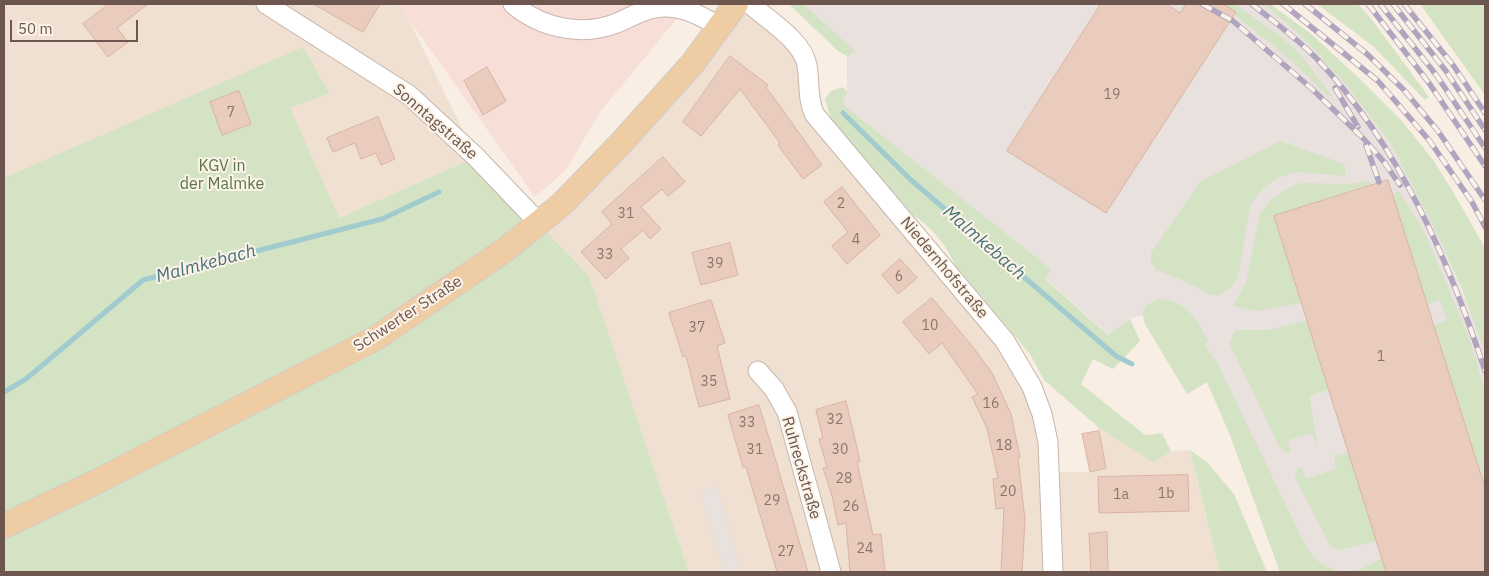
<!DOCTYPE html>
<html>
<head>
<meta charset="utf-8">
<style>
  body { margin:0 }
  #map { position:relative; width:1489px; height:576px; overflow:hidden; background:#f8eee3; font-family:"IBM Plex Sans",sans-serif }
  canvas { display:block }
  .frame { position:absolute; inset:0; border:5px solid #6c564d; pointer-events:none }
  .scale { position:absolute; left:10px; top:20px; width:128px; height:22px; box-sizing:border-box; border:2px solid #6c564d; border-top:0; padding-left:6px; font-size:15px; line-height:18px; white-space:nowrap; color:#6c564d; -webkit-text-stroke:4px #fcf3e8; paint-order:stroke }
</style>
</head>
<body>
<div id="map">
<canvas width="1489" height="576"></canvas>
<div class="frame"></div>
<div class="scale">50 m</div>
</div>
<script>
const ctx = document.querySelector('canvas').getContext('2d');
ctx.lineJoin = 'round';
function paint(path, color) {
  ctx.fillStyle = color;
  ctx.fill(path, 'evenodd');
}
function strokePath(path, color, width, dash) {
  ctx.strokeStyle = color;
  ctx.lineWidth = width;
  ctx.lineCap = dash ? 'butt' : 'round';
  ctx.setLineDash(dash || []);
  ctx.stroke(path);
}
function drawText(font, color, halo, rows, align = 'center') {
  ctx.font = font + ' "IBM Plex Sans",sans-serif';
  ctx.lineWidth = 4;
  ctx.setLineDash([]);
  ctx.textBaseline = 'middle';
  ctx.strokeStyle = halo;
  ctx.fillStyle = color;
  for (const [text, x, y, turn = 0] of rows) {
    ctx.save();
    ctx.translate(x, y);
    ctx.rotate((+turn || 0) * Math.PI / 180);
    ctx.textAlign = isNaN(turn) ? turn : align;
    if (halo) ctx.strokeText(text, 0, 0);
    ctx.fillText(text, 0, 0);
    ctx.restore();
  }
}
const residential = new Path2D(`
  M4 4H398L405 12 476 157 339 218 4 267Z
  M736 4 791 40 811 107 1017 359 1050 472H1089L1106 468 1098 427 1154 463 1171 451 1190 450 1220 572H689L589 276 540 224Z`);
const commercial = new Path2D(`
  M398 4H689L600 112 565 171 535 197Z`);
const industrial = new Path2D(`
  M789 4 1265 5 1304 39 1347 86 1391 144 1440 240 1480 334 1485 352V572H1280L1230 435 1207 382 1187 394 1145 324 1143 315 1130 319 1109 335 1045 278 1051 269 845 106 843 101 847 92V56Z
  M717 485 741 572H724L700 492Z`);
const green = new Path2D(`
  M789 4H803L855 51 847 56 838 51Z
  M1223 4 1236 5 1280 36 1299 53 1332 96 1327 95 1292 61 1234 14 1236 12Z
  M1264 4H1270L1310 33 1359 78 1401 120 1433 160 1452 190 1485 248V352L1462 289 1440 240 1391 144 1347 86 1304 39Z
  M1317 4H1358L1372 20 1429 97 1425 100 1373 46Z
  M1420 4H1485V95Z
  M303 47 329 93 290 108 339 218 476 157 589 276 689 572H4V178Z
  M843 87 847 92 843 101 845 106 1051 269 1045 279 1108 335 1130 319 1140 341 1113 369 1093 359 1081 384 1145 435 1162 433 1171 451 1154 463 1098 427 1044 380 1030 354 955 265C947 246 931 226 913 215L831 119 825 99 831 91Z
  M1280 141 1344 164 1346 176 1299 172 1278 177 1264 188 1250 205 1238 277 1231 288 1219 295H1212L1180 279 1156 270 1151 262V253L1200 182Z
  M1369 181 1372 184 1274 216 1301 303 1256 311 1233 306 1246 282 1260 213 1271 200 1284 190 1300 183 1347 184Z
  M1399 191 1424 232 1435 257 1468 335 1485 391V488L1434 326 1447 320 1440 300 1427 305 1392 194Z
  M1162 299C1188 303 1196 319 1208 341L1205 343 1213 359 1215 358 1306 547C1317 563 1327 570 1346 572H1280L1230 435 1207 382 1187 394 1145 324C1140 309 1147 302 1162 299Z
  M1307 320 1329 389 1309 396 1317 443H1316L1312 433 1287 440 1291 452H1285L1280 448 1229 342 1236 330H1270Z
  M1190 450 1207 462 1234 494 1267 572H1220Z
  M1349 452 1377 541 1338 550 1330 545 1295 478 1297 469 1301 467 1306 479 1336 469 1334 456Z
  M1382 558 1386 572H1357V571Z`);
const stream = new Path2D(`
  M843 113 911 180 1116 356 1132 364
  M4 392 26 379 143 280 382 219 439 192`);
const building = new Path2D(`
  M109 4H148L117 28 128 42 108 57 83 24Z
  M314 4H380L363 32Z
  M1101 4H1166L1180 13 1186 4H1223L1236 12 1106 213 1007 151Z
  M730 56 768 85 766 87 822 165 803 179 778 145 780 143 740 89 701 136 683 122Z
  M487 67 506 101 483 115 464 81Z
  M239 91 251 124 222 135 210 102Z
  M378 117 395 159 381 165 376 153 361 159 355 143 333 152 327 138Z
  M663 157 685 182 668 196 662 189 641 207 661 229 650 239 643 230 621 249 629 258 606 279 581 252 612 224 602 212Z
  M1388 180 1485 488V572H1386L1274 216Z
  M842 187 880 235 847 264 832 246 848 232 824 202Z
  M730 243 738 275 701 285 692 253Z
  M900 259 917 278 898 294 882 275Z
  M932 298 973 347 992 373 1011 414 1020 457 1018 458 1025 520 1022 572H1001L1004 508 996 509 993 479 998 478 987 428 972 397 978 394 942 343 929 354 903 322Z
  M711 300 725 343 717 346 730 399 699 407 686 356 683 357 669 313Z
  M846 401 860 461 857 462 873 535 881 534 885 572H850L846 523 838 525 832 496 823 468 827 467 819 439 823 438 816 410Z
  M759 405 775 458 808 572H777L746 467H743L728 415Z
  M1099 431 1106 468 1090 472 1082 434Z
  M1188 475 1189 511 1099 513 1098 477Z
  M1107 532 1108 572H1091L1089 534Z`);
const minor = new Path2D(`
  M266 4 409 95 476 157 540 224
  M513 4C541 28 582 37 617 23 633 16 650 6 667 7 688 8 703 17 720 27
  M750 4C768 20 802 40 807 65 810 82 807 100 815 115L1005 341 1032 387 1042 414 1048 442 1053 572
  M758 371 774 389 787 412 831 572`);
const major = new Path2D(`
  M4 526 98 481 376 338 505 250 562 204 622 142 693 63 736 4`);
const rail = new Path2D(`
  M1202 4 1233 21 1311 88 1363 138 1384 162 1400 185
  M1252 4C1274 22 1298 39 1318 60 1399 146 1449 260 1485 371
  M1283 4 1378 81 1429 140 1472 202 1485 227
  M1305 4 1367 54 1404 90 1438 131 1485 200
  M1368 4 1429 83 1485 166
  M1380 4 1437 76 1485 148
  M1393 4 1446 71 1485 130
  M1404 4 1453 65 1485 113
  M1335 88 1358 127
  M1366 145 1379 182`);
const numberNames = [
  ["19",1112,95],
  ["7",231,113],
  ["2",841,204],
  ["31",626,214],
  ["4",856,240],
  ["33",605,255],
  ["39",715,264],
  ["6",899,277],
  ["10",930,326],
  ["37",697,328],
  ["1",1381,357],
  ["35",709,382],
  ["16",991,404],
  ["32",835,420],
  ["33",747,423],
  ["18",1004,446],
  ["31",755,450],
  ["30",840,450],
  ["28",844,479],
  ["20",1008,492],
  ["1b",1166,494],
  ["1a",1121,495],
  ["29",772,501],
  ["26",851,507],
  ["24",865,549],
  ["27",786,552]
];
const streetNames = [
  ["Sonntagstraße",435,122,41],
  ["Niedernhofstraße",944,268,50],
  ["Schwerter Straße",408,314,-33],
  ["Ruhreckstraße",801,468,74]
];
const parkNames = [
  ["KGV in",222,166],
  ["der Malmke",222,184]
];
const waterNames = [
  ["Malmkebach",984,243,41],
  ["Malmkebach",206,264,-15]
];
paint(residential, '#efe0d2');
paint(commercial, '#f7dfd8');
paint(industrial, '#e8e1dd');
paint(green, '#d3e3c4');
strokePath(stream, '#a2cbcf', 5);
paint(building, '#eaccbe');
strokePath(building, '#dab3a1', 1);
strokePath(minor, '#c7b6ac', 21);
strokePath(major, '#d3ccca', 26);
strokePath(minor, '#fff', 19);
strokePath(major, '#eecda4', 24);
strokePath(rail, '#b0a4bf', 5.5);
strokePath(rail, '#fcf3e8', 4, [11]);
drawText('14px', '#8c7469', null, numberNames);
drawText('16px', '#6c564d', '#fcf3e8', streetNames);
drawText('16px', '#5a764a', '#fcf3e8', parkNames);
drawText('italic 18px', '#477277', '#fcf3e8', waterNames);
</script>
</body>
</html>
